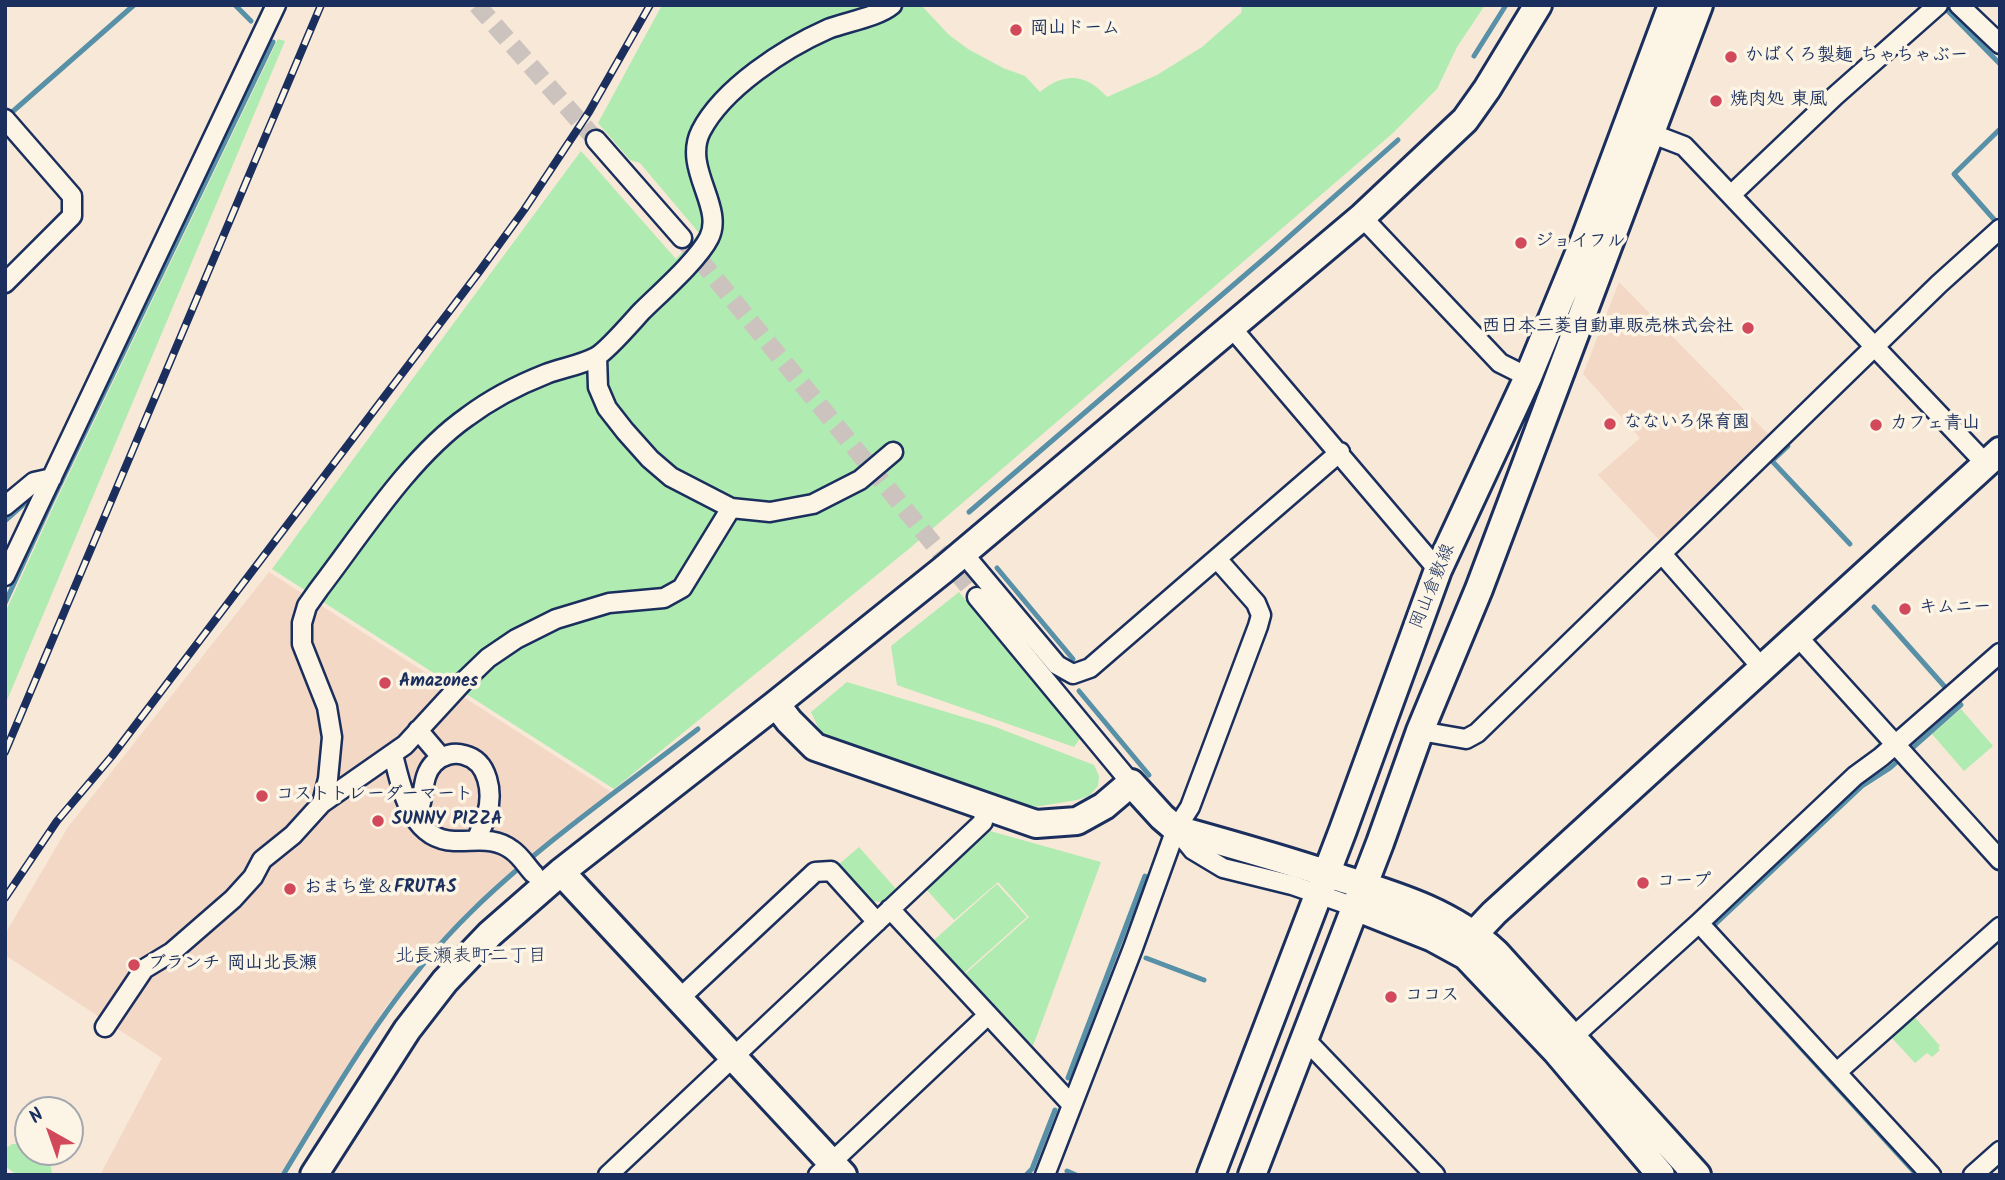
<!DOCTYPE html>
<html>
<head>
<meta charset="utf-8">
<style>
  body { margin:0 }
  #map { position:relative; width:2005px; height:1180px; overflow:hidden; background:#f8e8d7; font-family:Kalam,sans-serif }
  canvas { display:block }
  .frame { position:absolute; inset:0; border:7px solid #1b2f5e; pointer-events:none }
  .north { position:absolute; left:14px; top:1096px; width:70px; height:70px; box-sizing:border-box; background:#fcf5e5; border:2px solid #a2a6af; border-radius:50%; rotate:320deg; font-size:19px; font-weight:700; line-height:28px; text-align:center; color:#1b2f5e }
  .north::after { content:''; display:block; margin:auto; width:24px; height:32px; background:#d1495b; clip-path:polygon(50% 0,100% 100%,50% 72%,0 100%) }
</style>
</head>
<body>
<div id="map">
<canvas width="2005" height="1180"></canvas>
<div class="frame"></div>
<div class="north">N</div>
</div>
<script>
const ctx = document.querySelector('canvas').getContext('2d');
ctx.lineJoin = 'round';
function paint(path, color) {
  ctx.fillStyle = color;
  ctx.fill(path, 'evenodd');
}
function strokePath(path, color, width, dash) {
  ctx.strokeStyle = color;
  ctx.lineWidth = width;
  ctx.lineCap = dash ? 'butt' : 'round';
  ctx.setLineDash(dash || []);
  ctx.stroke(path);
}
function drawText(font, color, halo, rows, align = 'center') {
  ctx.font = font + ' Kalam,"Klee One",sans-serif';
  ctx.lineWidth = 7;
  ctx.setLineDash([]);
  ctx.textBaseline = 'middle';
  ctx.strokeStyle = halo;
  ctx.fillStyle = color;
  for (const [text, x, y, turn = 0] of rows) {
    ctx.save();
    ctx.translate(x, y);
    ctx.rotate((+turn || 0) * Math.PI / 180);
    ctx.textAlign = isNaN(turn) ? turn : align;
    if (halo) ctx.strokeText(text, 0, 0);
    ctx.fillText(text, 0, 0);
    ctx.restore();
  }
}
const built = new Path2D(`
  M1619 282 1771 437 1661 542 1598 475 1640 438 1583 374Z
  M269 572 613 793 473 907 422 963 385 1008 280 1175H100L162 1058 5 955V934L68 827Z`);
const green = new Path2D(`
  M662 5H921L949 35 968 49 1003 68 1025 76 1040 92C1064 72 1086 73 1107 97L1157 75 1202 47 1241 13 1242 5H1485L1457 47 1437 89 1393 133 910 548 614 789 272 569 581 151 676 259 699 233 640 163 630 160 598 123Z
  M278 39 285 41 5 705V613L55 503Z
  M959 592 1081 737 1074 747 897 685 891 646Z
  M847 682 993 726 1094 765 1099 776 1098 786 1089 796 1077 800 1029 808 837 746 820 731 811 712Z
  M1961 709 1993 746 1964 771 1932 734Z
  M990 831 1101 862 1033 1046 965 974 1029 917 998 882 954 920 925 888Z
  M859 847 896 889 881 902 870 901 838 865Z
  M997 884 1027 917 964 973 934 940Z
  M1913 1015 1940 1046 1938 1048 1940 1050 1932 1057 1927 1053 1915 1063 1890 1036Z
  M12 1144H23L28 1147V1152C42 1152 52 1160 52 1175H17L5 1166V1149Z`);
const stream = new Path2D(`
  M235 5 251 21
  M1942 5 2000 64
  M1474 56 1506 5
  M11 113 134 5
  M1998 224 1954 174 2000 129
  M1788 446 1772 461 1850 544
  M969 512 1273 251 1398 140
  M5 521 31 498
  M997 568 1073 659
  M5 603 51 503 273 42
  M1079 691 1149 775
  M1709 930 1862 786 1890 768 1961 705 1874 607
  M1146 958 1204 980
  M1749 991 1917 1175
  M1068 1078 1145 876
  M1067 1171 1076 1175
  M283 1175C339 1083 393 988 471 912 538 846 623 787 698 729
  M1026 1175 1032 1169 1055 1110`);
const streetTunnel = new Path2D(`
  M477 5 596 140
  M682 238 977 597`);
const street = new Path2D(`
  M1959 5 2000 44
  M5 119 72 196V216L5 283
  M1650 133 1684 146 1986 464
  M596 140 682 238
  M1732 194 1835 96 1938 5
  M1362 217 1500 363 1528 377
  M1231 327 1438 570
  M597 357 598 387 607 408 625 431 650 459 671 477 731 508 770 512 813 504 860 480 893 452
  M5 506 34 482 52 478
  M963 553 1057 665 1073 674 1090 668 1340 452
  M1662 554 1763 669
  M5 576 276 5
  M977 597 1131 783
  M1798 637 2000 860
  M418 730 441 757
  M1420 731 1466 739 1477 733 1939 284 2000 229
  M393 755C402 789 410 839 454 841 475 842 494 836 512 850 521 856 527 867 534 874
  M322 803 328 779 332 737 327 707 302 644V623L307 606 319 589C362 533 410 457 467 417 491 399 518 385 546 374 562 368 581 365 596 357 607 351 631 323 641 312 659 294 698 260 709 238 725 207 682 168 701 131 723 88 785 48 828 29 846 22 878 17 892 5
  M414 818C427 801 419 778 434 763 442 755 454 752 464 755 489 761 493 793 487 814 485 823 479 830 477 840
  M1176 829 1193 850 1223 868 1292 885 1355 907
  M890 909 1072 1105
  M1699 923 1931 1175
  M679 999 815 872 831 871 877 922
  M105 1027 144 969 172 952 233 899 253 877 262 860 293 835 322 803 405 745 462 683 488 658 516 639 556 619 609 603 664 598 682 588 731 508
  M1305 1039 1435 1175
  M1565 1044 1699 923 1855 776 1881 757 2000 653
  M1837 1072 2000 927
  M608 1175 983 822 985 805
  M818 1175 988 1015
  M1045 1175 1133 948 1176 829 1190 807 1258 626 1261 615 1256 603 1218 560
  M1973 1175 2000 1151`);
const secondary = new Path2D(`
  M776 704 789 721 815 747 1036 824 1077 821 1104 806 1131 783 1162 817 1176 829C1230 844 1284 859 1337 877 1394 895 1451 911 1496 953L1697 1175
  M561 872 843 1175
  M1355 907 1433 938 1466 956 1556 1051 1661 1175
  M1458 951 1494 913 2000 451
  M314 1175 407 1030 445 981 490 934 561 872 776 704 943 570 1362 217 1465 120 1487 89 1538 5
  M1211 1175 1343 830 1438 570 1528 377 1582 246 1672 5
  M1252 1175 1380 843 1420 731 1479 589 1699 5`);
const rail = new Path2D(`
  M5 752 321 5
  M5 898 57 821 112 756 479 272 524 210 589 112 650 5`);
const markers = [
  [1016,30,7,"#d1495b"],
  [1731,57,7,"#d1495b"],
  [1716,101,7,"#d1495b"],
  [1521,243,7,"#d1495b"],
  [1748,328,7,"#d1495b"],
  [1610,424,7,"#d1495b"],
  [1876,425,7,"#d1495b"],
  [1905,609,7,"#d1495b"],
  [385,683,7,"#d1495b"],
  [262,796,7,"#d1495b"],
  [378,821,7,"#d1495b"],
  [1643,883,7,"#d1495b"],
  [290,889,7,"#d1495b"],
  [134,965,7,"#d1495b"],
  [1391,997,7,"#d1495b"]
];
const poiNames = [
  ["岡山ドーム",1030,30],
  ["かばくろ製麺 ちゃちゃぶー",1745,57],
  ["焼肉処 東風",1730,101],
  ["ジョイフル",1535,243],
  ["西日本三菱自動車販売株式会社",1734,328,"right"],
  ["なないろ保育園",1624,424],
  ["カフェ青山",1890,425],
  ["キムニー",1919,609],
  ["Amazones",399,683],
  ["コストトレーダーマート",276,796],
  ["SUNNY PIZZA",392,821],
  ["コープ",1657,883],
  ["おまち堂＆FRUTAS",304,889],
  ["ブランチ 岡山北長瀬",148,965],
  ["ココス",1405,997]
];
const streetNames = [
  ["岡山倉敷線",1434,587,-68]
];
const neighbourhoodNames = [
  ["北長瀬表町二丁目",471,958]
];
paint(built, '#f4d8c6');
paint(green, '#b0ebb1');
strokePath(stream, '#5790a7', 5);
strokePath(streetTunnel, '#ccc3bf', 18, [18, 9]);
strokePath(street, '#1b2f5e', 23);
strokePath(secondary, '#1b2f5e', 32);
strokePath(street, '#fcf5e5', 18);
strokePath(secondary, '#fcf5e5', 26);
strokePath(rail, '#1b2f5e', 8);
strokePath(rail, '#fcf5e5', 5, [16]);
for (const [x, y, r, color] of markers) {
  const dot = new Path2D();
  dot.arc(x, y, r, 0, 2 * Math.PI);
  ctx.fillStyle = color;
  ctx.fill(dot);
  strokePath(dot, '#fcf5e5', 2.5);
}
drawText('bold 18px', '#1b2f5e', '#fcf5e5', poiNames, 'left');
drawText('18px', '#1b2f5e', '#fcf5e5', streetNames);
drawText('19px', '#1b2f5e', '#fcf5e5', neighbourhoodNames);
</script>
</body>
</html>
